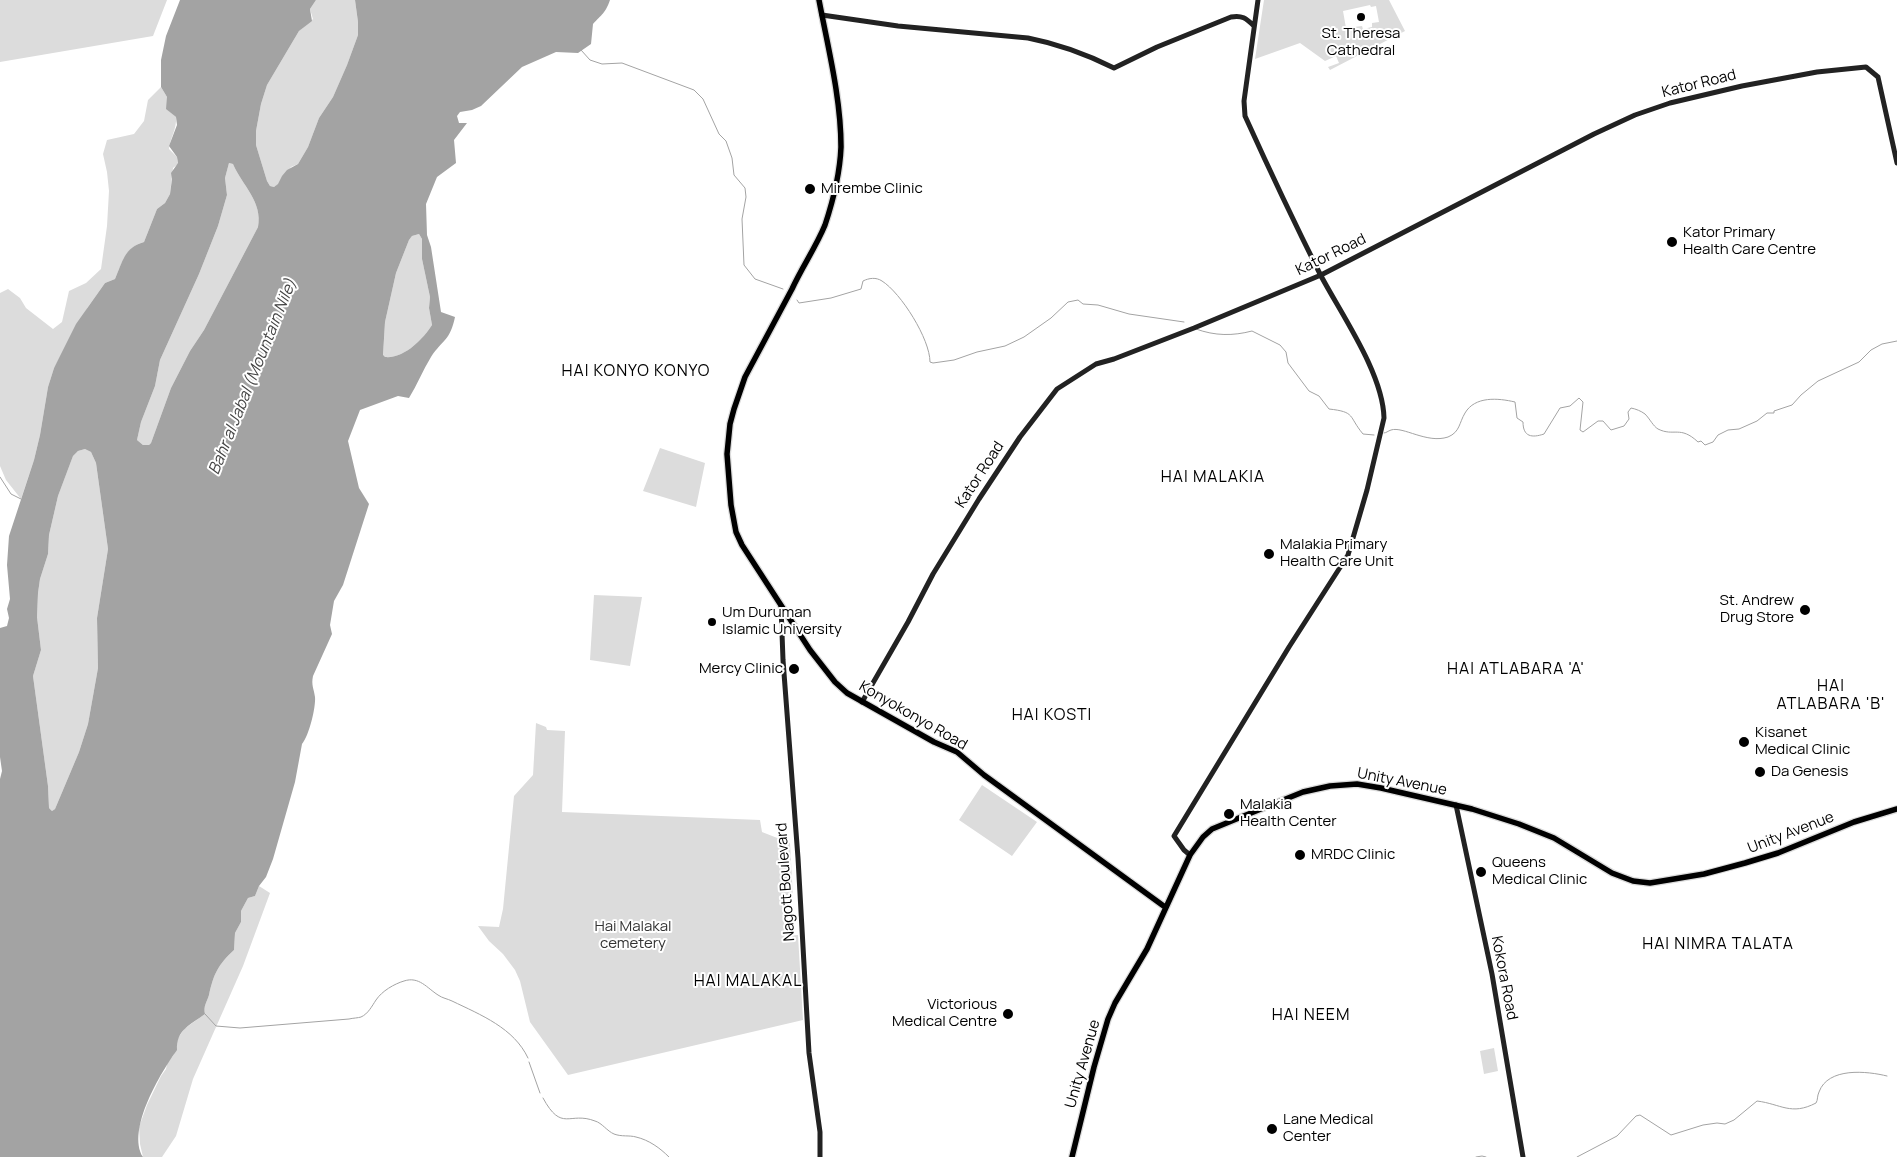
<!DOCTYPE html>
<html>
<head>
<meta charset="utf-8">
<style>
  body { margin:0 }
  canvas { display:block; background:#fff }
</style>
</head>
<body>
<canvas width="1897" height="1157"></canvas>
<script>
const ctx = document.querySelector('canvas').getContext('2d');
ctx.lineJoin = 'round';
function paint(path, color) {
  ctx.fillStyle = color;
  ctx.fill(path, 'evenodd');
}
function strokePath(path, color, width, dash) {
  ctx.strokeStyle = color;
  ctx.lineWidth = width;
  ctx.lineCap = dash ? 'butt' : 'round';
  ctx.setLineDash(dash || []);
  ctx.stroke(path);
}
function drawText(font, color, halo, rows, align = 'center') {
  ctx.font = font + ' Manrope,sans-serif';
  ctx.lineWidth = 4;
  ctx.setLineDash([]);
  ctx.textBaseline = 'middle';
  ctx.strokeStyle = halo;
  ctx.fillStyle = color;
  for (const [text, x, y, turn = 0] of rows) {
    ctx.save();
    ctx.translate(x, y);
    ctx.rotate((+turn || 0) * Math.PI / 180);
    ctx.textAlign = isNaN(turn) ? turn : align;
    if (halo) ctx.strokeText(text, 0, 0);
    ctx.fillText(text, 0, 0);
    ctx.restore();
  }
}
const green = new Path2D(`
  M0 0H167L153 36 0 62Z
  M316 0H355L358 22V35L347 65 333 97 319 118 308 147 298 164 291 167 279 184 274 187 270 186 267 181 256 145V131L261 104 267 85 299 31 313 19 310 9Z
  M1264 0H1389L1405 31 1330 70 1328 67 1339 63 1336 56 1325 61 1300 43 1255 59ZM1370 5 1371 7 1376 6 1379 22 1372 23V27L1363 29 1362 26 1346 28 1343 11Z
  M161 87 167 97 169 111 176 117C177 129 170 138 169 149L177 157 178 164 173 168 170 194 165 203 157 209 144 242C124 248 123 262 115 279L105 283 88 307 54 368 48 387 40 435 34 460 21 499 6 480 0 466V293L8 289 20 298 26 308 53 329 62 322 69 291 86 283 101 269 107 226 109 191 107 172 103 154 107 140 134 134 144 121 148 100Z
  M229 163 233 164C242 185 263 202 258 227L204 330 190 351 171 388 151 443 149 445H143L137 440 141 422 155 386 160 360 199 274 218 226 227 195 225 178Z
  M419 234 422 239V259L430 297 429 308 432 325C423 339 404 359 385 357L383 356 385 322 396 273 409 240 412 236Z
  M660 448 705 463 696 507 643 491Z
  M85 449 91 452 96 463 108 549 97 618 98 668 88 724 79 752 55 809 52 811 49 808 48 786 33 676 41 650 37 617 38 593 40 579 48 554 49 535 58 496 73 456 78 451Z
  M594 595 642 597 630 666 590 660Z
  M536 723 546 727 547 730 565 731 562 812 760 820 762 832 790 843 793 898 782 900 785 936 798 935 803 1020 568 1075 530 1022 520 981 515 970 503 954 489 941 478 926 499 927 503 909 514 796 533 775Z
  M982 785 1037 822 1012 856 959 820Z
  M259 886 270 893 243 966 193 1079 176 1136 162 1157H143L140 1144 139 1127 147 1105 161 1076 166 1069 168 1060 173 1056 177 1040 184 1029 205 1014C203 1006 207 1002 209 995 214 973 218 965 234 950L235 933 241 922V911L248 898 255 896Z
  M1494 1048 1498 1071 1484 1074 1480 1051Z`);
const water = new Path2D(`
  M180 0H316L310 9 312 21 299 31 267 85 261 104 256 131V145L267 181 270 186 274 187 278 184 282 176 287 170 298 164 308 147 319 118 333 97 347 65 358 35V22L355 0H610C605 14 602 14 593 24L591 44 578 53 556 52 522 67 481 106 472 110 460 112 457 116 459 123H467L454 140 456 163 437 177 426 204 427 235 431 247 441 312 455 317C450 341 443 339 431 357 423 370 417 385 409 398L398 396 360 410 348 441 359 488 369 504 343 585 334 601 330 625 332 634 313 676C311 685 314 689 315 697 316 707 309 736 302 744L295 782 273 859 266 877 259 886 255 896 248 898 241 911V922L235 933 234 950C218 965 214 973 209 995 207 1002 203 1006 205 1014 190 1025 176 1030 177 1050 161 1072 126 1130 143 1157H0V779L2 771 0 757V628L7 626 9 618 7 609 10 599 7 565 9 536 34 460 40 435 48 387 54 368 76 324 105 283 115 279C123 261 124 248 144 242L157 209 165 203 170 194 172 179 171 173 178 163 177 157 169 146 177 125 176 117 166 109 167 97 161 87V60L166 36ZM229 163 233 164C242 185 263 202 258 227L204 330 190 351 171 388 151 443 149 445H143L137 440 141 422 155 386 160 360 199 274 218 226 227 195 225 178ZM419 234 422 239V259L430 297 429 308 432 325C423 339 404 359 385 357L383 355 385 322 396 273 409 240 412 236ZM85 449 91 452 96 463 108 549 97 618 98 668 88 724 79 752 55 809 52 811 49 808 48 786 33 676 41 650 37 617 38 593 40 579 48 554 49 535 58 496 73 456 78 451Z`);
const stream = new Path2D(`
  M581 50 590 60 602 64 622 63 694 90 703 99 719 134 726 141 732 158 734 175 745 188 746 197 742 219 744 265 755 279 783 289
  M797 300 799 303 831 298 861 289 863 281C869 278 876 277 882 281 901 293 930 339 930 362L933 363 954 360 977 352 1005 346 1024 337 1051 318 1068 302 1078 300 1083 304 1098 305 1129 314 1184 322
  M1196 329C1215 336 1233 336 1252 331L1280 345 1286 352 1288 363 1309 391 1319 396 1329 409C1356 412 1348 416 1363 434L1374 435
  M1384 433C1386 433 1388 431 1391 430 1403 426 1427 444 1448 437 1460 432 1459 423 1465 413 1475 396 1498 398 1515 402L1517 418 1523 422C1523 437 1532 438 1544 434L1560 408 1570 406 1579 398 1583 402 1580 430 1583 432 1598 421H1603L1611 430 1624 426 1629 419 1628 412 1631 408C1636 409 1641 411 1645 414 1650 419 1653 426 1658 429 1674 437 1680 425 1698 442L1701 441 1705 445 1713 442 1718 435 1728 430 1739 429 1757 421 1767 413H1774V411L1792 405 1801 395 1818 381 1859 362 1871 350 1882 344 1897 341
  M0 477 11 494 21 499
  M205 1014 216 1026 240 1028 349 1019C353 1018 358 1018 361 1017 368 1014 372 1006 376 1000 382 991 394 984 404 981 419 976 427 988 438 995 442 998 448 999 452 1001 481 1015 514 1028 528 1058
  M529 1062 540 1093
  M543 1098C562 1133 569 1111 595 1121 602 1123 607 1131 614 1134 622 1137 629 1135 636 1137 649 1140 660 1148 669 1157
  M1476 1157 1482 1156 1486 1157
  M1577 1157 1617 1136 1636 1116 1640 1115 1671 1135 1703 1125 1717 1123 1725 1124 1734 1120 1757 1101C1781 1104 1791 1116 1816 1103 1818 1100 1817 1096 1819 1092 1828 1067 1867 1071 1887 1076`);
const secondary = new Path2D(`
  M822 15 898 26 1028 38C1059 44 1086 54 1114 68L1157 47 1231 17C1242 15 1246 18 1254 26
  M781 606 783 660 798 858 809 1053 820 1132V1157
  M862 702 908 622 933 574 979 499 1020 437 1057 389 1096 364 1114 359 1194 328 1321 275 1594 134 1635 115 1670 103 1742 86 1817 72 1866 67 1878 77 1897 163
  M1456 805 1492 974 1523 1157
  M1190 855 1184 850 1174 836 1289 647 1348 555 1367 490 1384 418C1383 373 1341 314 1320 274 1294 222 1269 169 1245 116L1244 101 1258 0`);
const primary = new Path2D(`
  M819 0C828 48 841 98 841 147 840 172 833 201 825 225 816 247 802 267 792 289L745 377 734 409 730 424 727 454 731 505 736 532 742 545 810 650 835 682 847 693 934 742 957 752 984 775 1165 907
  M1072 1157 1094 1067 1108 1019 1115 1003 1147 949 1190 855 1203 837 1212 829 1251 813 1303 792 1330 786 1357 784 1381 788 1472 809 1519 824 1554 838 1612 873 1633 881 1650 883 1704 874 1745 863 1778 853 1854 822 1897 809`);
const markers = [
  [1361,17,5,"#000"],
  [810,189,6,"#000"],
  [1672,242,6,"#000"],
  [1269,554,6,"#000"],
  [1805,610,6,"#000"],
  [712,622,5,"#000"],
  [794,669,6,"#000"],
  [1744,742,6,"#000"],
  [1760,772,6,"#000"],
  [1229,814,6,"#000"],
  [1300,855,6,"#000"],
  [1481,872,6,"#000"],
  [1008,1014,6,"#000"],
  [1272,1129,6,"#000"]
];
const poiNames = [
  ["St. Theresa",1361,34,"center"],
  ["Cathedral",1361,51,"center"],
  ["Mirembe Clinic",821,189],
  ["Kator Primary",1683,233],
  ["Health Care Centre",1683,250],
  ["Malakia Primary",1280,545],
  ["Health Care Unit",1280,562],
  ["St. Andrew",1794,601,"right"],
  ["Drug Store",1794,618,"right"],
  ["Um Duruman",722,613],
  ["Islamic University",722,630],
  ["Mercy Clinic",783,669,"right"],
  ["Kisanet",1755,733],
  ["Medical Clinic",1755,750],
  ["Da Genesis",1771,772],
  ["Malakia",1240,805],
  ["Health Center",1240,822],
  ["MRDC Clinic",1311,855],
  ["Queens",1492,863],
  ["Medical Clinic",1492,880],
  ["Victorious",997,1005,"right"],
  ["Medical Centre",997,1022,"right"],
  ["Lane Medical",1283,1120],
  ["Center",1283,1137]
];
const streetNames = [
  ["Kator Road",1699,84,-14],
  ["Kator Road",1331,255,-26],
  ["Kator Road",980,475,-57],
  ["Konyokonyo Road",913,716,30],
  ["Unity Avenue",1402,782,11],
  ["Unity Avenue",1791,833,-21],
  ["Nagott Boulevard",786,882,-94],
  ["Kokora Road",1504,978,79],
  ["Unity Avenue",1083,1064,-74]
];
const parkNames = [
  ["Hai Malakal",633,927],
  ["cemetery",633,944]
];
const neighbourhoodNames = [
  ["HAI KONYO KONYO",636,372],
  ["HAI MALAKIA",1213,478],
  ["HAI ATLABARA 'A'",1516,670],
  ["HAI",1831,687],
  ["ATLABARA 'B'",1831,705],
  ["HAI KOSTI",1052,716],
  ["HAI NIMRA TALATA",1718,945],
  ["HAI MALAKAL",748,982],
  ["HAI NEEM",1311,1016]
];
const waterNames = [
  ["Bahr al Jabal (Mountain Nile)",253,377,-68]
];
paint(green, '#dcdcdc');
paint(water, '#a3a3a3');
strokePath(stream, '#a3a3a3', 1);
strokePath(primary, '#dbdbdb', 8);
strokePath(secondary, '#222', 5);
strokePath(primary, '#000', 5.5);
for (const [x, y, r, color] of markers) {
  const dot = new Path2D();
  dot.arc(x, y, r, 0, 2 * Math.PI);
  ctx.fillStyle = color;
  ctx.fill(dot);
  strokePath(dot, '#fff', 2);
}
drawText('15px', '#000', '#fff', poiNames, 'left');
drawText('15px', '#000', '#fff', streetNames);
drawText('15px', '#333', '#fff', parkNames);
ctx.letterSpacing = '1px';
drawText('16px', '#000', '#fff', neighbourhoodNames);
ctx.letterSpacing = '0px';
drawText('italic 16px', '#444', '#fff', waterNames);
</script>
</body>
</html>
